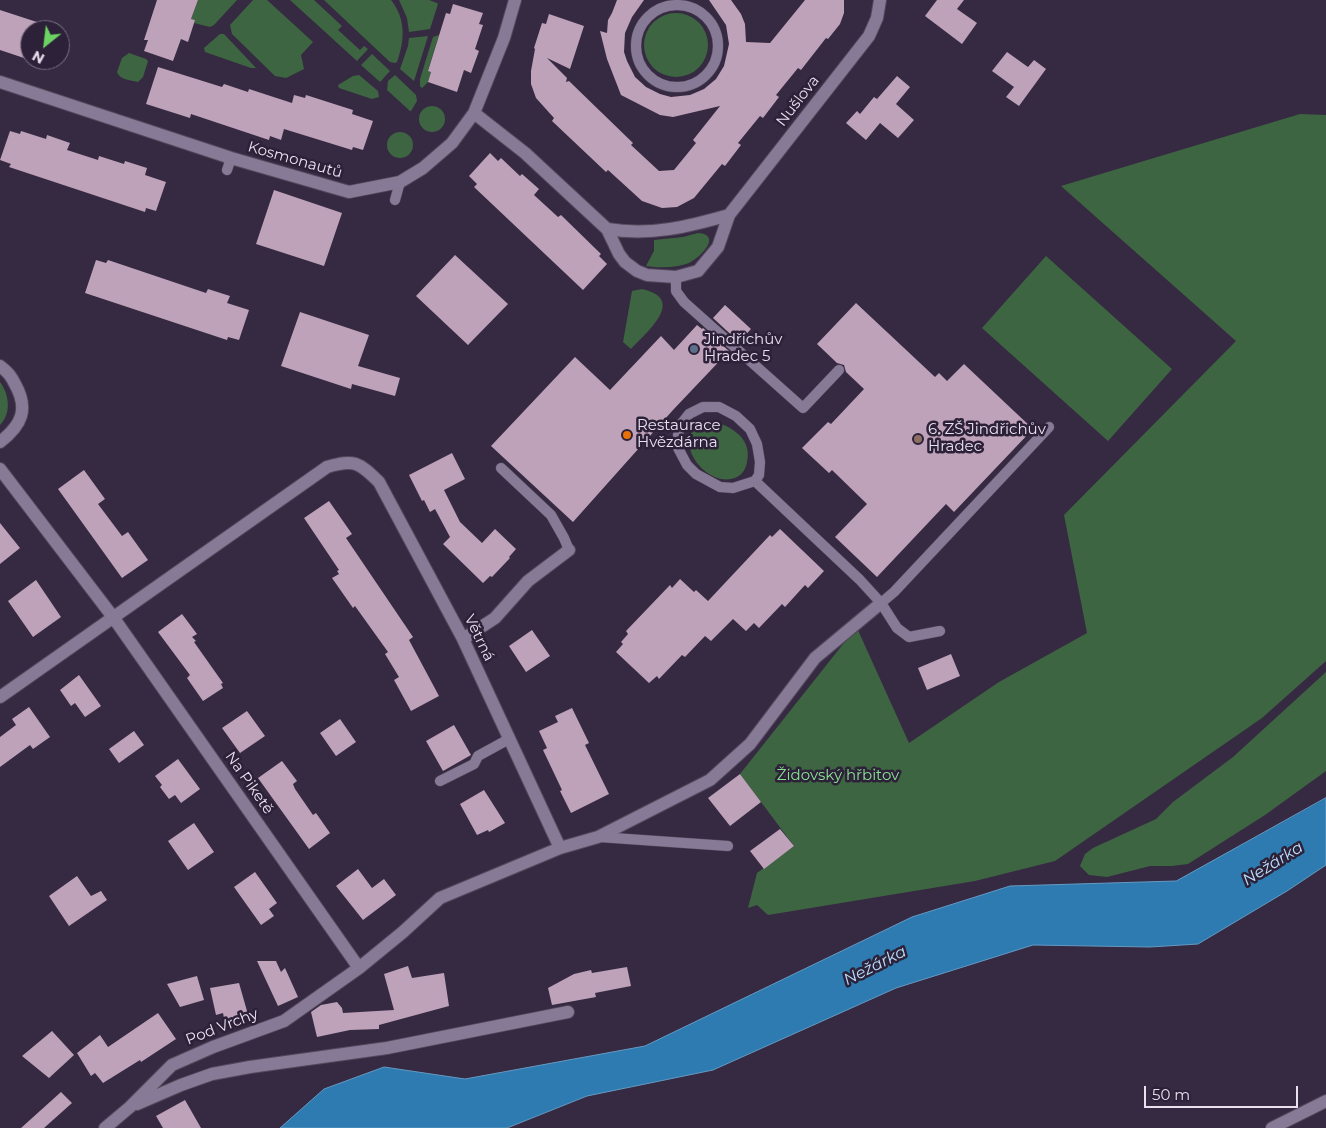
<!DOCTYPE html>
<html>
<head>
<meta charset="utf-8">
<style>
  body { margin:0 }
  #map { position:relative; width:1326px; height:1128px; overflow:hidden; background:#362a42; font-family:Montserrat,sans-serif }
  canvas { display:block }
  .north { position:absolute; left:20px; top:20px; width:50px; height:50px; box-sizing:border-box; background:#2c2138; border:1px solid #776e82; border-radius:50%; rotate:209deg; font-size:14px; font-weight:700; line-height:20px; text-align:center; color:#e8e1f0 }
  .north::after { content:''; display:block; margin:auto; width:18px; height:22px; background:#6cd362; clip-path:polygon(50% 0,100% 100%,50% 72%,0 100%) }
  .scale { position:absolute; left:1144px; top:1086px; width:154px; height:22px; box-sizing:border-box; border:2px solid #e8e1f0; border-top:0; padding-left:6px; font-size:15px; line-height:18px; white-space:nowrap; color:#e8e1f0; -webkit-text-stroke:4px #2c2138; paint-order:stroke }
</style>
</head>
<body>
<div id="map">
<canvas width="1326" height="1128"></canvas>
<div class="north">N</div>
<div class="scale">50 m</div>
</div>
<script>
const ctx = document.querySelector('canvas').getContext('2d');
ctx.lineJoin = 'round';
function paint(path, color) {
  ctx.fillStyle = color;
  ctx.fill(path, 'evenodd');
}
function strokePath(path, color, width, dash) {
  ctx.strokeStyle = color;
  ctx.lineWidth = width;
  ctx.lineCap = dash ? 'butt' : 'round';
  ctx.setLineDash(dash || []);
  ctx.stroke(path);
}
function drawText(font, color, halo, rows, align = 'center') {
  ctx.font = font + ' Montserrat,sans-serif';
  ctx.lineWidth = 5;
  ctx.setLineDash([]);
  ctx.textBaseline = 'middle';
  ctx.strokeStyle = halo;
  ctx.fillStyle = color;
  for (const [text, x, y, turn = 0] of rows) {
    ctx.save();
    ctx.translate(x, y);
    ctx.rotate((+turn || 0) * Math.PI / 180);
    ctx.textAlign = isNaN(turn) ? turn : align;
    if (halo) ctx.strokeText(text, 0, 0);
    ctx.fillText(text, 0, 0);
    ctx.restore();
  }
}
const green = new Path2D(`
  M198 0H237L214 25 210 27 194 23 195 20 191 19Z
  M253 0H267L313 42 301 55 304 69 286 78 275 76 232 34 230 25Z
  M290 0H314L342 26 338 30 360 50 364 46 368 49 357 61Z
  M324 0H391C406 19 405 40 397 62L395 63 390 62Z
  M399 0H429L437 3 438 4 430 29 409 32 407 18Z
  M644 45a32 32 0 1 1 64 0a32 32 0 1 1-64 0Z
  M220 34H224L256 68H251L205 52 204 48Z
  M439 35 428 70 431 72 428 82 422 88 420 86V79L433 37Z
  M428 36 414 81 400 69 408 46 409 38Z
  M129 53 146 59 148 61 143 77 138 82C130 80 120 80 117 72L122 58Z
  M372 54 390 71 380 82 361 65Z
  M359 75 378 91 379 97 372 99 339 88 338 85 353 76Z
  M395 75 416 95 417 101 411 111H410L387 90 388 81Z
  M419 119a13 13 0 1 1 26 0a13 13 0 1 1-26 0Z
  M1300 114 1326 115V661L1262 718 1055 861 975 881 768 915 757 905 748 908 757 873 794 846 740 774 855 629 857 628 909 743 999 682 1087 633 1064 515 1236 341 1061 186Z
  M387 145a13 13 0 1 1 26 0a13 13 0 1 1-26 0Z
  M698 233C723 235 700 258 689 263 676 268 660 268 646 266L654 251V240L683 237Z
  M1046 256 1172 369 1108 441 982 328Z
  M642 289C687 299 647 332 631 349L623 342 632 291Z
  M0 382C9 394 12 413 0 425Z
  M708 420C728 424 753 437 747 462 746 468 743 474 737 477 707 492 664 434 708 420Z
  M1326 672V771L1265 815 1188 864 1172 866H1150L1107 877 1089 875 1080 866 1085 854 1093 848 1156 819 1173 802 1233 757Z`);
const water = new Path2D(`
  M1326 798V865L1287 891 1198 944 1150 947 1033 945 896 988 713 1070 587 1096 507 1128H280L324 1089 384 1067 465 1079 645 1046 912 917 1010 886 1176 881Z`);
const building = new Path2D(`
  M157 0H198L191 19 195 20 188 42 181 39 173 61 144 51 148 40H144Z
  M617 0H644L632 17 625 33 624 52 627 61 635 77 646 87 660 94 671 97 690 95 704 89 716 79 724 66 729 44 726 25 709 0H731L741 14 745 24 746 42 770 43 805 0H844V13L840 24 828 39 826 38 801 70 798 68 776 95 779 97 763 118 760 116 738 143 741 145 725 166 722 164 694 198 677 207 662 208 642 201 608 170 606 172 552 121 554 118 536 98 531 84V71L535 49 534 48 542 23 546 24 549 14 584 26 570 69 547 58 567 78 566 82 569 81 633 143 631 145 659 171 674 170 696 143 693 140 720 106 673 117 660 115 621 95 607 59 600 31 607 33 608 20 612 13Z
  M937 0H964L957 9 977 23 962 44 925 16Z
  M453 4 483 13 479 24 483 25 475 49 479 51 471 73 464 70 457 92 428 82 431 72 428 71 446 13 450 14Z
  M0 10 46 25 45 29 49 30H30V60H47L45 65 0 50Z
  M1007 52 1028 67 1034 60 1046 69 1019 106 1006 97 1014 87 992 71Z
  M158 67 222 87 224 84 248 92 249 89 292 103 294 95 305 98 306 95 353 110 352 114 373 121 363 150 353 147 352 150 284 129 281 140 270 136 269 140 191 114 190 118 146 104Z
  M897 76 910 87 896 104 914 120 898 138 880 123 866 140 846 123 857 111 860 114 874 97 877 99Z
  M10 131 20 134 21 131 46 139 47 135 70 143 67 150 98 160 99 156 124 164 125 161 147 168 145 175 166 182 156 211 146 208 145 212 9 167 11 164 0 160Z
  M490 153 498 161 501 158 520 176 522 174 539 189 534 195 558 217 561 215 601 254 599 256 607 264 583 290 474 187 477 184 469 176Z
  M274 190 342 213 324 266 256 244Z
  M455 255 508 304 468 345 416 296Z
  M96 260 106 263 108 260 206 293 208 289 230 296 227 303 249 310 239 340 228 337 227 340 85 293Z
  M856 303 935 377 939 373 947 381 964 364 1033 429 954 512 946 504 877 577 835 537 867 504 832 470 829 473 802 448 828 422 831 424 864 389 846 372 844 365 837 363 817 344Z
  M725 305 751 329 739 342 713 318Z
  M300 312 369 335 358 366 400 378 395 396 352 384 351 389 281 366Z
  M697 325 702 329 703 328 729 351 673 410 573 522 491 446 575 357 610 390 661 336 674 350Z
  M452 453 465 479 444 490 460 522 482 543 495 529 516 549 509 557 510 558 492 577 490 576 483 583 443 544 450 537 435 509 430 512 424 500 422 501 409 475Z
  M84 470 105 499 98 504 122 536 128 532 148 560 122 578 58 489Z
  M329 501 352 534 346 538 413 637 409 640 439 696 411 711 394 680 399 677 385 654 388 652 355 606 353 608 332 578 339 574 337 571 339 570 304 518Z
  M0 523 20 548 0 564Z
  M780 529 824 571 808 588 805 585 785 607 782 604 759 628 754 623 746 631 733 619 711 641 705 636 685 657 682 655 659 679 657 676 649 683 616 652 623 644 621 642 628 634 626 631 670 585 672 588 680 579 694 592 696 590 708 601 770 535 772 537Z
  M36 580 61 617 33 637 8 601Z
  M182 614 197 634 192 637 196 641 194 642 223 683 221 684 223 688 203 701 187 678 190 675 158 632Z
  M532 630 550 656 526 672 509 646Z
  M951 654 960 676 927 690 918 668Z
  M79 675 101 706 85 717 75 703 71 706 60 690Z
  M29 707 50 737 33 749 30 745 0 767V737L16 725 12 719Z
  M572 708 589 743 585 745 609 794 571 813 560 791 562 790 543 750 547 748 539 731 558 722 555 716Z
  M247 711 265 736 240 753 222 728Z
  M340 719 356 742 336 756 320 733Z
  M454 725 471 755 443 771 426 741Z
  M134 731 144 745 119 763 109 749Z
  M178 759 200 789 181 803 175 795 169 799 160 787 162 785 155 776Z
  M282 761 297 781 293 784 295 789 313 815 316 813 330 833 309 849 258 778Z
  M740 774 761 802 730 826 708 798Z
  M484 790 505 823 489 832 488 830 477 835 460 804Z
  M194 823 214 852 188 870 168 841Z
  M780 829 794 846 764 869 750 851Z
  M358 869 372 888 384 879 396 895 363 920 336 886Z
  M255 872 277 903 269 909 274 916 261 925 234 887Z
  M77 876 91 896 101 891 107 900 69 926 49 896Z
  M257 961H276L281 972 285 968 298 997 278 1006Z
  M408 966 412 978 444 973 449 1006 379 1025V1029L350 1030 317 1037 311 1012 321 1005 337 1002 342 1008 343 1013 394 1010 384 974Z
  M627 967 631 986 595 993 596 997 552 1005 548 988 574 974 591 970 592 973Z
  M197 976 204 1000 180 1007 167 984Z
  M239 983 249 1018 225 1023 223 1013 216 1015 210 988Z
  M158 1013 176 1039 141 1062 140 1060 103 1083 95 1073 91 1076 77 1053 100 1035 108 1047Z
  M52 1031 74 1055 49 1078 22 1056Z
  M61 1092 72 1103 44 1128H21Z
  M185 1100 201 1128H163L156 1116Z`);
const lane = new Path2D(`
  M636 46a41 41 0 1 1 82 0a41 41 0 1 1-82 0Z
  M227 170 231 158
  M395 200 400 182
  M676 277V291L684 302 803 408 839 370
  M703 407H719L736 416 750 429 757 444 760 462 759 475 755 481 733 488 720 487 696 474 687 465 678 448V435L681 424 689 414Z
  M501 468 551 515 564 538 569 550
  M755 481 860 580 881 603 897 628 909 637 940 631
  M881 603 894 592 1049 427
  M440 781 474 764 478 756 509 739
  M599 837 728 846`);
const street = new Path2D(`
  M0 82 231 158 349 192 400 182 423 168 452 143 474 113 504 38 515 0
  M474 113 525 153 607 229 619 254 625 262 637 271 647 275 676 277 698 271 718 247 729 215 869 36 877 18 880 0
  M607 229C651 236 687 227 729 215
  M0 366C8 372 11 376 15 384 29 409 22 425 0 442
  M0 469 113 617 359 968
  M463 639 495 618 528 581 569 550
  M0 697 327 467C354 459 359 462 379 482L463 639 560 848
  M137 1104 181 1085 212 1074 250 1067 387 1048 568 1012
  M105 1128 130 1107 172 1065 213 1047 284 1021 359 968 403 932 440 898 560 848 598 837 710 780 750 744 815 658 881 603`);
const secondary = new Path2D(`
  M1272 1128 1326 1101`);
const markers = [
  [694,349,5,"#5c6f8a"],
  [627,435,5,"#e8710a"],
  [918,439,5,"#8d6e63"]
];
const streetNames = [
  ["Nušlova",798,101,-52],
  ["Kosmonautů",295,160,16],
  ["Větrná",479,638,64],
  ["Na Piketě",249,783,55],
  ["Pod Vrchy",222,1027,-21]
];
const poiNames = [
  ["Jindřichův",704,340],
  ["Hradec 5",704,357],
  ["Restaurace",637,426],
  ["Hvězdárna",637,443],
  ["6. ZŠ Jindřichův",928,430],
  ["Hradec",928,447]
];
const parkNames = [
  ["Židovský hřbitov",838,776]
];
const waterNames = [
  ["Nežárka",1273,864,-32],
  ["Nežárka",875,966,-27]
];
paint(green, '#3e6541');
paint(water, '#2d7bb0');
strokePath(water, '#659ac3', 1);
paint(building, '#bda2b9');
strokePath(lane, '#53485c', 11);
strokePath(street, '#53485c', 14);
strokePath(secondary, '#53485c', 14);
strokePath(lane, '#877a96', 10);
strokePath(street, '#877a96', 12);
strokePath(secondary, '#877a96', 12);
for (const [x, y, r, color] of markers) {
  const dot = new Path2D();
  dot.arc(x, y, r, 0, 2 * Math.PI);
  ctx.fillStyle = color;
  ctx.fill(dot);
  strokePath(dot, '#2c2138', 2);
}
drawText('15px', '#e8e1f0', '#2c2138', streetNames);
drawText('15px', '#e8e1f0', '#2c2138', poiNames, 'left');
drawText('15px', '#89e290', '#2c2138', parkNames);
drawText('italic 16px', '#bbe0fd', '#2c2138', waterNames);
</script>
</body>
</html>
